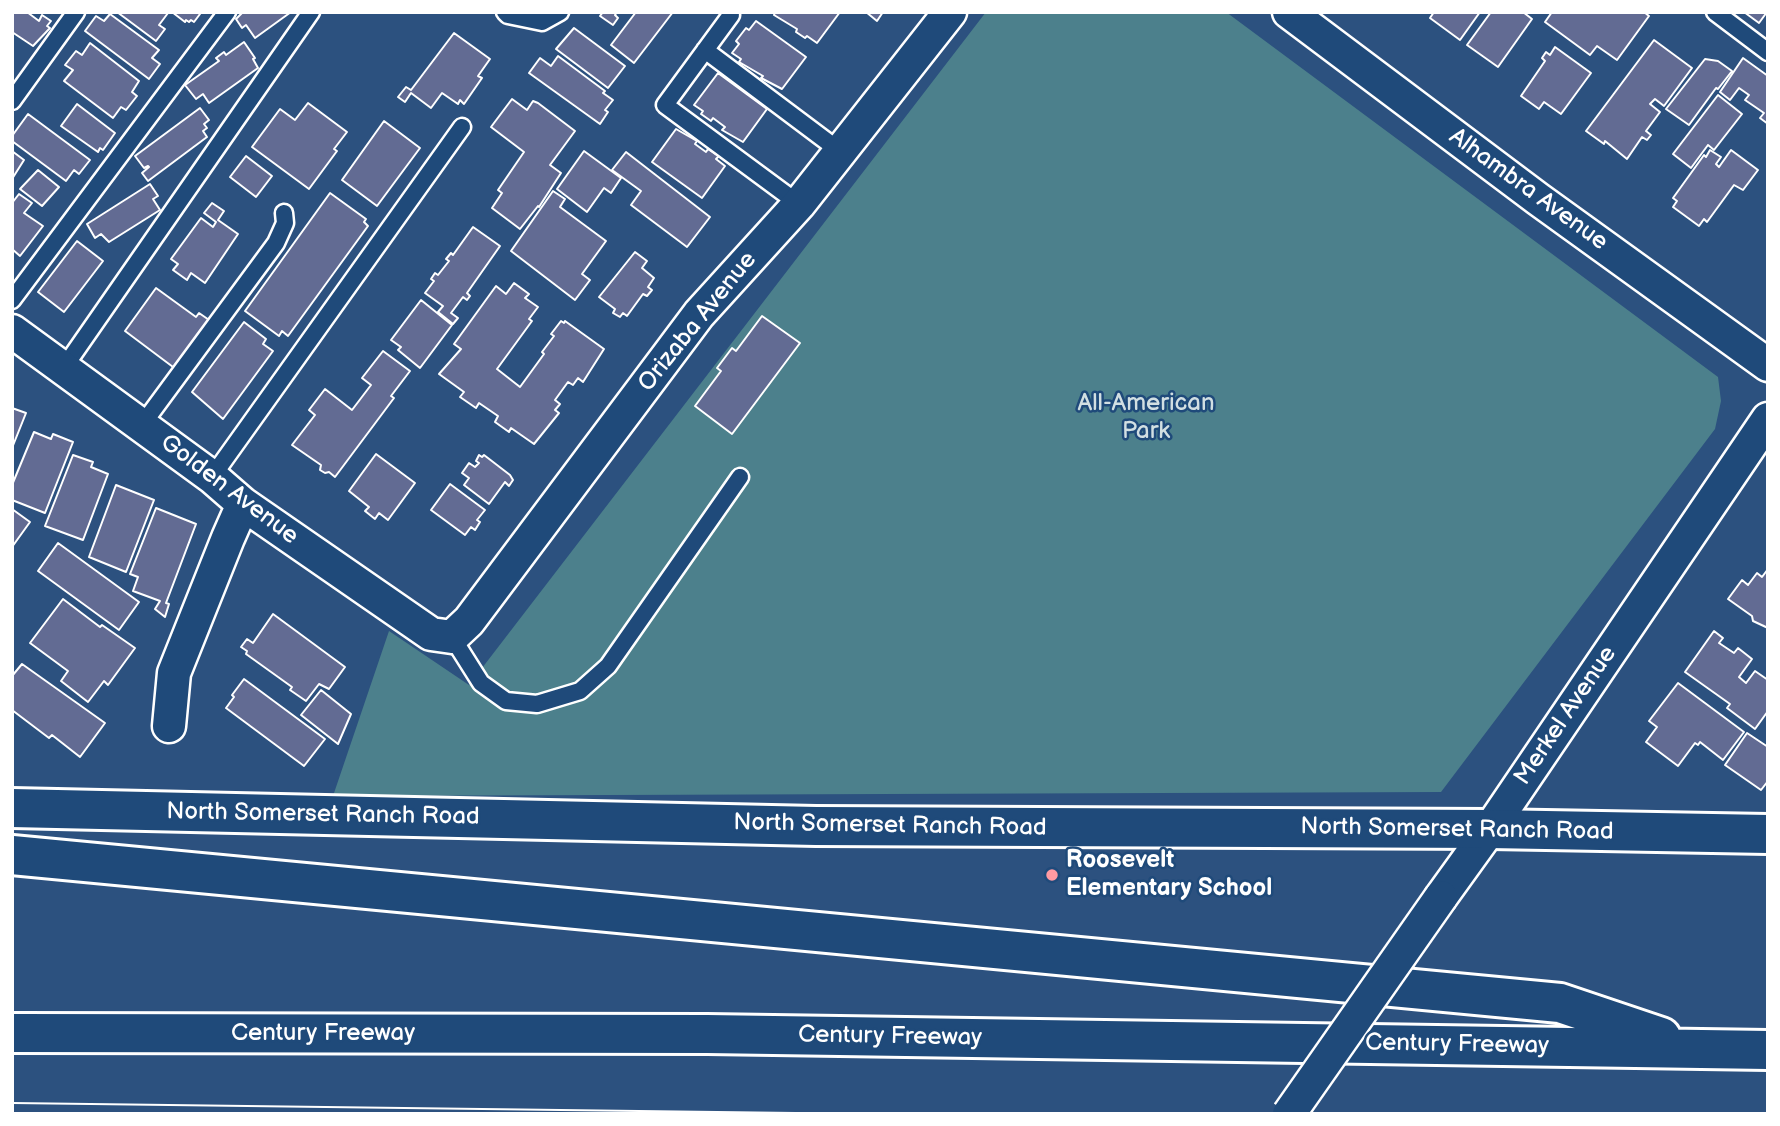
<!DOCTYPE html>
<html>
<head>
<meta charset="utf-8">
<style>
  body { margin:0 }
  #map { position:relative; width:1780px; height:1126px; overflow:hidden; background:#2c517f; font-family:"Balsamiq Sans",sans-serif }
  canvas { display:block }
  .frame { position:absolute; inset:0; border:14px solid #fff; pointer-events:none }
</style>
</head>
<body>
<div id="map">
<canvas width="1780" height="1126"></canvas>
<div class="frame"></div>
</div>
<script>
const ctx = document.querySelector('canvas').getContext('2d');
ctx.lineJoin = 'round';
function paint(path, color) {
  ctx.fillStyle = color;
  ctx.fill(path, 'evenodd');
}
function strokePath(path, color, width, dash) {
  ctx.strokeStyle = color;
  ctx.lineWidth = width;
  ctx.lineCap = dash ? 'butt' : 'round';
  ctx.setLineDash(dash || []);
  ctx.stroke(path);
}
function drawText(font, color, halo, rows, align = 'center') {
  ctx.font = font + ' "Balsamiq Sans",sans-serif';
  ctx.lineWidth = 5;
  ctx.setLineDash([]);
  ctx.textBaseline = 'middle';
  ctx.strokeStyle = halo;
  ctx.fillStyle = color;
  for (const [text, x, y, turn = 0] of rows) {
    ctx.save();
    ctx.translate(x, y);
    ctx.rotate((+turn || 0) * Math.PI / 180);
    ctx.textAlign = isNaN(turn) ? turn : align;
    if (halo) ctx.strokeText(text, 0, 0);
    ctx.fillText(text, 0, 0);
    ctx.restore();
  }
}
const green = new Path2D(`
  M986 12H1226L1718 377 1721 401 1715 429 1441 792 333 796 389 631 469 685Z`);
const building = new Path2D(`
  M12 12H27L39 21 42 15 51 21 47 26 50 28 33 46 12 32Z
  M117 12H166L168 13 159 25 165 29 156 41Z
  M172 12H197L200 14 194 22 191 20 189 22 186 20 185 22Z
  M243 12H291L255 38 246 25 242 28 236 19Z
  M603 12H617L615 15 618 18 613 25 600 16Z
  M636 12H673L634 63 611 45Z
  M840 12 817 43 807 36 805 38 796 32 797 29 774 15 775 12Z
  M866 12H883L877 21Z
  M1434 12H1480L1460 40 1430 18Z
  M1491 12H1523L1532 19 1498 67 1467 45Z
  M1552 12H1644L1649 16 1617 60 1597 46 1590 55 1545 22Z
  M1744 12H1767L1759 23Z
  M110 14 159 50 152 58 160 64 149 79 85 31 96 16 104 21Z
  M756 21 806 57 782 89 761 78 763 76 739 62 741 59 732 53 739 44 736 41 746 28 749 30Z
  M574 28 625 66 608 88 556 49Z
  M454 33 490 59 478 76 482 78 464 104 460 100 458 104 442 93 431 108 411 93 405 102 398 97 406 87 411 90Z
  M1654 40 1692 68 1664 106 1655 99 1650 104 1660 112 1646 131 1651 135 1647 140 1642 137 1627 159 1605 141 1604 144 1586 131Z
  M244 42 255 58 253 59 258 68 209 103 203 94 196 99 185 85 219 61 216 58 224 52 226 55Z
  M90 43 139 81 132 92 137 96 126 110 121 107 113 118 64 81 73 70 65 65 76 51 82 55Z
  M1555 47 1591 73 1561 114 1544 102 1539 109 1521 96 1545 61 1542 58 1546 52 1550 55Z
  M558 56 605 91 603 93 613 100 605 110 608 112 600 124 529 73 540 58 551 66Z
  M1743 58 1768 76V124L1760 118 1764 113 1745 100 1749 95 1739 88 1730 100 1720 92Z
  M1705 59 1718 61 1732 71 1718 89 1716 88 1689 125 1666 109Z
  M718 73 767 109 743 142 722 130 725 127 713 118 711 121 701 114 703 111 694 105Z
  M1718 95 1742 114 1714 150 1708 145 1691 168 1673 154Z
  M512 99 527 110 533 101 538 103 575 131 550 165 561 173 539 207 538 206 520 229 492 208 502 193 498 190 524 152 491 127Z
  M308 103 347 132 334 149 337 151 309 189 252 147 280 109 295 120Z
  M77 104 115 133 103 150 100 148 98 152 61 126Z
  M200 108 209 120 204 124 207 128 203 131 207 137 148 181 142 173 149 167 148 166 144 168 135 156Z
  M28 114 90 160 79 174 74 170 66 181 12 141V136Z
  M384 121 420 148 377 206 342 180Z
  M676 129 697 141 695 144 706 152 708 149 719 156 716 159 725 166 702 198 652 162Z
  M1710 150 1721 157 1716 164 1719 167 1731 150 1758 170 1743 190 1734 185 1707 222 1704 219 1699 226 1673 207 1677 201 1673 198 1704 155 1706 157Z
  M12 151 24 160 12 179Z
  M584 151 621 178 611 193 604 188 587 212 557 189Z
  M626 152 710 217 687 247 631 205 641 191 612 170Z
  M246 156 272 176 256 197 230 177Z
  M38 170 59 187 42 206 20 189Z
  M150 184 158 196 153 199 160 210 109 242 101 234 95 238 87 224Z
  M553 191 565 199 560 207 606 241 582 274 590 280 575 300 511 251Z
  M330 193 366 219 364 222 368 226 288 336 282 331 279 336 245 311Z
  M19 194 32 203 24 213 43 226 20 256 12 249V203Z
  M212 203 224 211 218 220 238 234 205 283 191 273 187 280 173 270 178 264 171 259 201 218 213 227 216 222 204 213Z
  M473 227 500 246 467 293 470 296 467 300 463 297 451 313 458 318 453 324 438 312 443 306 425 293 434 281 431 279 435 273 438 275 449 261 446 259 451 253 453 255Z
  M77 241 103 261 64 312 38 292Z
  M635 252 647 261 642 268 654 278 648 287 652 290 647 296 643 294 627 316 623 313 620 317 613 313 615 309 599 297Z
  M514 283 529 294 525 298 538 307 529 319 532 321 497 369 520 387 544 354 542 352 554 336 551 334 561 321 564 323 565 321 604 349 583 382 578 378 573 385 568 382 555 400 560 404 555 410 559 413 534 444 511 428 509 432 495 422 498 416 479 403 476 408 460 397 464 392 439 374 461 349 454 344 496 286 506 294Z
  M156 288 196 317 199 313 212 322 177 370 125 331Z
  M421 300 452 325 420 368 398 350 401 347 391 340Z
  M762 316 800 343 732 434 695 406 721 371 717 368 732 348 736 351Z
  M244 322 266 339 263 344 273 351 223 419 192 392Z
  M383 351 410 371 391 396 394 398 335 477 329 472 325 473 320 470 321 465 292 445 315 415 309 410 325 389 352 410 371 385 362 378Z
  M12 408 26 413 12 448Z
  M34 432 51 439 53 434 73 442 45 513 12 500V485Z
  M376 454 415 483 388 520 379 513 375 519 365 511 369 507 349 491Z
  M73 455 93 462 91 467 108 474 83 540 45 526Z
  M479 455 482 457 484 455 510 475 513 480 509 486 505 482 489 504 464 485 469 478 462 473 469 463 475 467 479 463 476 461Z
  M450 484 485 510 477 520 480 522 475 530 471 527 465 535 431 510Z
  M116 485 154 500 126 572 89 557Z
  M156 508 196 524 166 603 169 604 165 617 155 609 160 601 133 591 138 577 130 574Z
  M12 509 30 522 12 547Z
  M58 543 139 602 119 630 38 571Z
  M1768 569V628L1753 621 1752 616 1728 599 1742 580 1748 585 1757 573 1762 577Z
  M63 599 100 627 102 625 135 648 108 685 104 681 88 702 61 681 68 671 30 643Z
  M273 614 345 667 329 689 319 684 306 701 290 690 292 687 246 654 247 651 241 647 247 639 253 643Z
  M1714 631 1723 638 1719 643 1734 653 1738 648 1752 659 1739 677 1746 683 1755 671 1768 680V711L1755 729 1727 708 1730 704 1685 672Z
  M22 664 105 723 80 757 52 735 49 738 12 710V676Z
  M244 679 325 739 304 766 226 708 234 697 232 695Z
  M1678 683 1744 732 1723 760 1700 742 1698 745 1695 743 1678 766 1646 742 1657 727 1649 721Z
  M321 690 351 714 338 744 301 715Z
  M1747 733 1768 747V781L1761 790 1725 765Z`);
const lane = new Path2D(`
  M505 12 508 15 542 22 560 12
  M1715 12 1768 52
  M731 15 665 105 799 204
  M705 50 841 152
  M12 101 76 12
  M12 300 227 12
  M63 369 311 12
  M142 425 276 243 285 223 284 213
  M212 477 462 127
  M452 637 481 683 506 701 537 704 580 691 608 666 740 477`);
const street = new Path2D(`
  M1289 12 1538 199 1768 365
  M12 331 212 477 243 504 431 634 452 637 469 621 699 314 799 204 950 12
  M169 726 174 673 228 538 243 504
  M1441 897 1490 829 1768 419`);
const secondary = new Path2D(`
  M12 808 816 826 1490 829 1768 834`);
const highway = new Path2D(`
  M12 855 1560 1003 1661 1037
  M12 1033 707 1034 1768 1050`);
const tram = new Path2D(`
  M12 1103 874 1114`);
const streetBridge = new Path2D(`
  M1289 1114 1441 897`);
const markers = [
  [1052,875,7,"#ff9aa2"]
];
const streetNames = [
  ["Alhambra Avenue",1528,190,36],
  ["Orizaba Avenue",698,322,-51],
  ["Golden Avenue",229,490,37],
  ["Merkel Avenue",1566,716,-56],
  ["North Somerset Ranch Road",323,815,1],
  ["North Somerset Ranch Road",890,826,1],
  ["North Somerset Ranch Road",1457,830,1],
  ["Century Freeway",323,1034],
  ["Century Freeway",890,1037,1],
  ["Century Freeway",1457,1045,1]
];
const parkNames = [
  ["All-American",1146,404],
  ["Park",1146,432]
];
const poiNames = [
  ["Roosevelt",1066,861],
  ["Elementary School",1066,889]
];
paint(green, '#4c808c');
paint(building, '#626b93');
strokePath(building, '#fff', 2);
strokePath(lane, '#fff', 21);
strokePath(street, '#fff', 37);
strokePath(secondary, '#fff', 44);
strokePath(highway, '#fff', 44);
strokePath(lane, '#1f4a7a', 16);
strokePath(street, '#1f4a7a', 32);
strokePath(secondary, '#1f4a7a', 38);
strokePath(highway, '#1f4a7a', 38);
strokePath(tram, '#fff', 2);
strokePath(streetBridge, '#fff', 37, []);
strokePath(streetBridge, '#1f4a7a', 32);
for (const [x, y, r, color] of markers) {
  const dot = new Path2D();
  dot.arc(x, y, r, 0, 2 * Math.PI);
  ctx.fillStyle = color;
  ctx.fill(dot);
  strokePath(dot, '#1f4a7a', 2.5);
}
drawText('24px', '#fff', '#1f4a7a', streetNames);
drawText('24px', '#d2dfe2', '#1f4a7a', parkNames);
drawText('bold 24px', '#fff', '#1f4a7a', poiNames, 'left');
</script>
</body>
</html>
